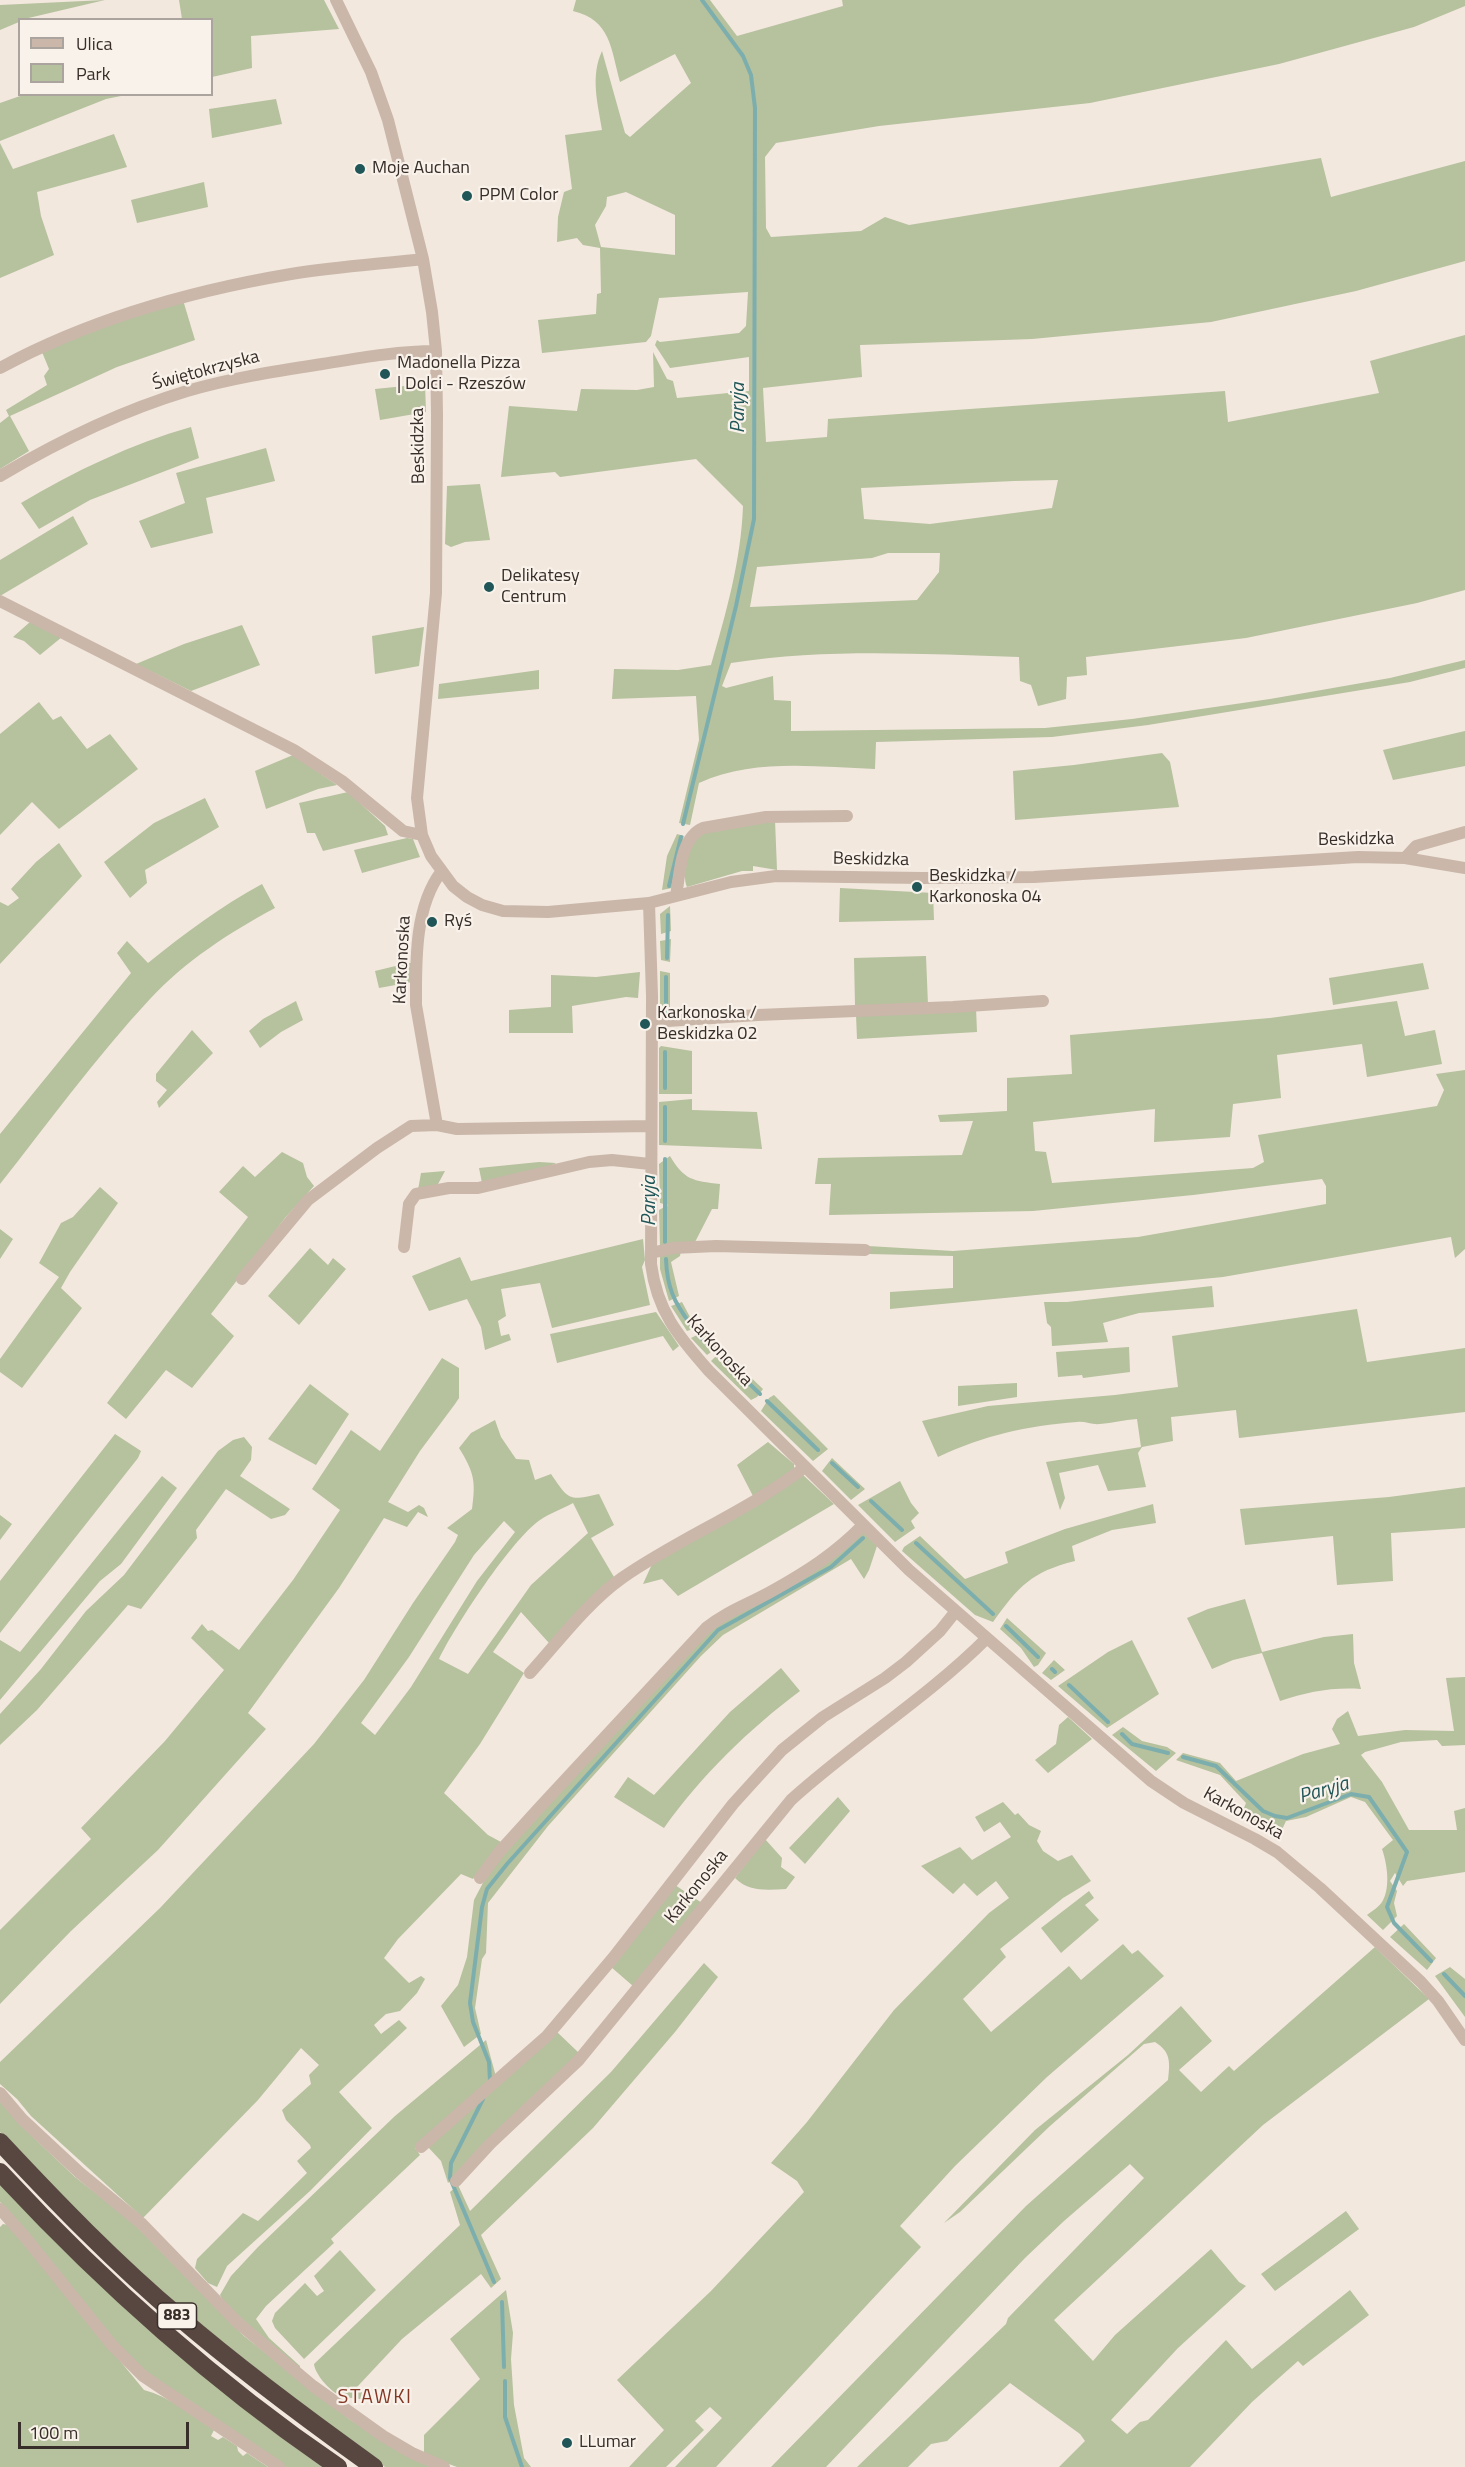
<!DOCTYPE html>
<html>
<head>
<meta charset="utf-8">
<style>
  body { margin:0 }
  #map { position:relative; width:1465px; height:2467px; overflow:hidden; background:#f2e8de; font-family:"Titillium Web",sans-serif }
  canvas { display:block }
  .legend { position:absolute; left:18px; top:18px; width:195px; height:78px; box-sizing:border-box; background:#f9f2ea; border:2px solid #aba39d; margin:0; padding:8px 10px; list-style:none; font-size:18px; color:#372d29 }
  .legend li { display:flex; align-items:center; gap:12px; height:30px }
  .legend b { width:30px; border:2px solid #aba39d }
  .scale { position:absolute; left:18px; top:2422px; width:171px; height:27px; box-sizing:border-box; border:3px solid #372d29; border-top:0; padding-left:8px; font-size:18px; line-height:21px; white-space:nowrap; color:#372d29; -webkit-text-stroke:4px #f9f2ea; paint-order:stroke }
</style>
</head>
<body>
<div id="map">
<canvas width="1465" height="2467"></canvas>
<ul class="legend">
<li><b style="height:8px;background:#cab7aa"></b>Ulica</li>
<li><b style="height:16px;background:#b6c19e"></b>Park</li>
</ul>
<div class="scale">100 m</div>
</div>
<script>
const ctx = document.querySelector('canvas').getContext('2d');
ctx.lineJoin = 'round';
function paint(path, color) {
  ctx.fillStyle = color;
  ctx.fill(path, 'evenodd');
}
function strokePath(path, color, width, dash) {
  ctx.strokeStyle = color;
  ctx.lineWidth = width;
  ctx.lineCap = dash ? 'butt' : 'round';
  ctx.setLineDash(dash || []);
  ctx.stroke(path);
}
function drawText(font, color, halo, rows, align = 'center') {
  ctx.font = font + ' "Titillium Web",sans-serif';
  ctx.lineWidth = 4.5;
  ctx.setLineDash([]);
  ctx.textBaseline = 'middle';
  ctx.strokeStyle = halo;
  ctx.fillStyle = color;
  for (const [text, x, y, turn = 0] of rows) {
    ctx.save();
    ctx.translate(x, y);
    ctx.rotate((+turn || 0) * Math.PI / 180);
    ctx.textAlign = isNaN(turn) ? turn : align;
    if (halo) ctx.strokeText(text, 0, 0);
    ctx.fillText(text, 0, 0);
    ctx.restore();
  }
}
const green = new Path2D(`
  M105 0 20 20 19 22 0 30V5Z
  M179 0H324L339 29 251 36 252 68 212 77V20L182 19Z
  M576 0H710L737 36 843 6 842 0H1465V6L1414 27 1279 64 1090 103 879 126 776 143 765 157 766 228 771 237 861 231 885 217 909 225 1321 158 1331 197 1465 161V261L1356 291 1211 322 1032 339 860 345 862 377 763 388 766 442 827 437 828 419 1225 391 1228 422 1379 393 1370 361 1465 335V590L1417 603 1246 638 1086 657 1087 675 1067 677 1066 699 1038 706 1031 685 1020 681 1019 657C923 654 827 648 731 663L722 686 726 688 773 676 774 700 791 701V731L1045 728 1132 719 1270 699 1390 678 1465 660V668L1410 682 1148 725 1052 737 876 742 875 769C817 767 753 758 699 783L690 825 679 823 699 740 696 696 612 699 614 669 678 670 711 665C726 613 741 561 743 506L696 459 560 477 555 472 501 477 509 406 577 411 581 389 637 390 654 387 653 352 667 379 673 381 677 398 749 391V357L670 368 655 345 657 340 660 342 739 333 746 326 748 292 659 298 651 336 646 342 542 353 538 320 596 314 597 294 601 293 600 248 583 245 577 238 557 242 558 217 564 192 572 189 565 135 602 130C598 104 590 77 602 51L625 133 630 137 691 83 675 54 620 82C611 49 611 20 573 11ZM626 192 675 215V255L601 247 595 225 606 206 607 197ZM1014 481 1058 480 1052 508 930 524 864 519 861 488ZM888 553H940L939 572 917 600 750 607 757 567 872 558Z
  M23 95V94L126 95 106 99 0 141V103Z
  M276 99 282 124 212 138 209 109Z
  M114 134 127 167 37 192 41 216 54 255 0 278V143L13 169Z
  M204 182 208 207 137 223 131 200Z
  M183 300 195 340 117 367 10 416 29 451 0 469V423L9 416 6 410 47 385 44 376 49 369 42 352 103 325Z
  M425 384 426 412 380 420 375 389Z
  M191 427 199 458 90 500 39 529 21 503C75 471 131 444 191 427Z
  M266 448 275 481 206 498 213 533 151 548 139 521 185 503 176 473Z
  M480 484 490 540 465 542 451 547 445 544 447 486Z
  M73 516 88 544 0 596V560Z
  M30 622 62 637 40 655 24 641 13 637Z
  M242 625 260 665 191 691 136 664 184 644Z
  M424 627 419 666 375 674 372 636Z
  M539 670V689L438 699 439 684Z
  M39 702 53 720 61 716 87 749 110 734 138 769 59 829 32 802 0 835V734Z
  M1465 731V766L1393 780 1383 750Z
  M1162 753 1170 762 1179 807 1015 820 1013 771 1074 765Z
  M293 755 337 785 318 789 266 809 255 771Z
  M348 792 385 826 388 835 323 851 315 833H307L299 803Z
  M205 798 219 827 145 870 147 883 130 898 104 862 154 823Z
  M775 820 777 870 753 866V871H742L687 887C681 873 690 845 699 833Z
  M677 834 684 836 672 888 662 890 667 856Z
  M407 838 413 839 420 857 362 873 354 850Z
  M59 843 82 876 0 964V902L8 906 19 898 11 889 36 862Z
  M262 884 275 908C230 932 184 962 150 999 96 1057 49 1122 0 1184V1134L131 973 117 953 127 941 148 963C185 933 220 907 262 884Z
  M840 888 933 893 934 920 839 922Z
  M670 906 671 931 661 934 660 914Z
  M671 939 670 962 661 960 660 941Z
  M926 956 928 1005H855L854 958Z
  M408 963H413L412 982 379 988 375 971Z
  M1423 963 1429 989 1333 1005 1329 978Z
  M660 971 670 973V1017L660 1015Z
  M640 972 638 998 626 997 572 1006 573 1033H509V1010L551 1007V975L596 977Z
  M296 1001 303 1020 281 1032 260 1048 249 1031 263 1019Z
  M1397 1001 1405 1036 1435 1030 1442 1064 1367 1077 1362 1044 1277 1055 1281 1098 1233 1104 1230 1137 1154 1142 1155 1109 1033 1122 1035 1151 1046 1152 1052 1183 1253 1168 1264 1162 1258 1135 1437 1106 1444 1090 1436 1074 1465 1070V1249L1455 1258 1451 1237 1223 1277 890 1309V1292L953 1288V1256L869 1254 868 1246 953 1251 1138 1237 1326 1204V1186L1322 1179 1193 1195 1033 1211 829 1215 831 1184H815L818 1158 962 1155 973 1121 940 1122 938 1115 1007 1111V1078L1072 1074 1070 1035 1270 1018Z
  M976 1008 977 1032 857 1039 856 1015Z
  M192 1030 213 1053 159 1108 157 1102 167 1090 156 1081V1074Z
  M661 1046 692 1051V1094H659V1048Z
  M692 1099V1110L757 1112 762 1149 659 1145V1102Z
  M282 1152 303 1163 307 1177 314 1186 285 1218 211 1314 234 1336 192 1388 166 1370 126 1419 107 1403 248 1217 219 1192 243 1166 255 1177Z
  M670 1156C684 1180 693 1181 720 1184L718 1209H712L694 1244 660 1246 659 1210 668 1205 660 1203 659 1164Z
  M539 1162 556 1163 549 1167 482 1183 479 1168Z
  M445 1171 437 1186 418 1190 421 1173Z
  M100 1187 118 1203 70 1272 61 1288 82 1308 22 1388 0 1372V1359L59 1277 39 1263 61 1223 73 1217Z
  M0 1229 13 1239 0 1259Z
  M643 1239 645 1260 642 1267 650 1305 552 1328 540 1283 501 1289 506 1316 498 1321 501 1336 509 1334 511 1340 485 1350 481 1327 467 1299 429 1311 412 1276 460 1257 471 1281Z
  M310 1248 328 1265 333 1258 346 1269 299 1325 268 1296Z
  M681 1250 680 1256 671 1262 679 1296 669 1301 660 1269V1254Z
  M1212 1286 1214 1307 1139 1313 1103 1323 1108 1342 1052 1346 1051 1327 1047 1323 1044 1302H1067Z
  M682 1302 690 1317 699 1327 687 1331 671 1306Z
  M1357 1309 1367 1362 1465 1348V1412L1239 1438 1236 1410 1171 1417 1173 1441 1142 1447 1138 1453 1146 1487 1108 1491 1098 1465 1059 1473 1065 1498 1060 1510 1046 1462 1141 1447 1137 1419C1124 1420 1112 1423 1100 1424 1092 1425 1085 1421 1077 1422 1026 1426 985 1435 938 1457L922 1421 988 1406 1115 1395 1178 1387 1172 1336Z
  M656 1312 679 1346 673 1351 663 1336 557 1363 550 1334Z
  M701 1333H706L718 1347 707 1355 691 1338Z
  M1129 1347 1130 1372 1083 1378 1082 1375 1058 1377 1056 1352Z
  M722 1350 763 1389 757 1397 751 1400 711 1361Z
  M442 1358 459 1368V1398L455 1404 420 1451 388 1502 408 1512 419 1505 424 1508 428 1517 418 1512 407 1527 384 1518 339 1588 248 1713 266 1729 158 1850 71 1931 0 2004V1930L91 1839 81 1828 165 1741 224 1670 191 1638 202 1624 208 1631 212 1630 239 1650 293 1580 340 1510 312 1489 351 1430 380 1451Z
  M1017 1383V1397L958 1406V1386Z
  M310 1384 349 1414 316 1465 268 1439Z
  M774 1395 828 1449 813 1461 761 1411 769 1398Z
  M495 1420 501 1437 516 1459 529 1460 535 1480 551 1474C569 1500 568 1501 599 1494L614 1525 591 1538 614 1577 549 1643 521 1612 493 1652 524 1673 480 1744 444 1793 488 1835 501 1842 473 1879 461 1874 398 1939 384 1958 409 1983 421 1976 425 1979 417 1993 400 2011 386 2014 374 2025 381 2034 399 2020 407 2028 339 2092 372 2128 310 2191 227 2266 217 2287 208 2283 195 2268 197 2259 243 2213 258 2221 307 2173 297 2161 311 2148 310 2145 286 2120 282 2110 311 2084 309 2075 319 2065 301 2048 258 2100 143 2218 31 2116 17 2099 0 2084V2062L160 1908 314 1744 364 1680 413 1603 455 1542 458 1535 447 1528 472 1509C476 1481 474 1472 459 1448L471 1433ZM573 1503 588 1533 531 1585 468 1674 439 1659C455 1626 511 1540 540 1520 550 1513 562 1509 573 1503ZM504 1521 515 1532 477 1581 411 1687 375 1735 361 1723 409 1657 474 1555Z
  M115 1434 141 1451 138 1458 0 1633V1581Z
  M244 1437 252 1447 251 1460 240 1476 290 1509 285 1515 271 1519 226 1489 196 1530 197 1538 141 1609 128 1605 37 1710 0 1745V1714L41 1669 86 1611 124 1575 218 1451 233 1440Z
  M768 1442 794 1464V1470L753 1496 737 1465Z
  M832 1458 865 1489 851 1500 822 1471Z
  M802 1474 834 1504 678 1596 662 1579 643 1584 653 1562Z
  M162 1476 177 1488 121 1564 100 1581 0 1700V1640L20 1652Z
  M900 1481 911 1503 919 1513 911 1521 915 1528 895 1542 858 1505Z
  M1465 1487V1528L1391 1533 1393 1581 1337 1585 1333 1536 1245 1545 1240 1509 1389 1497Z
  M1153 1504 1156 1523 1112 1530 1072 1546 1075 1561C1031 1572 1019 1586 993 1622L975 1615 902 1551 904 1547 920 1536 965 1579 1008 1563 1005 1552 1065 1529Z
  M0 1515 12 1524 0 1540Z
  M863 1532 877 1546 869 1570 864 1579 851 1559 723 1635 701 1656 548 1826 488 1903 486 1953 482 1959 475 2008 481 2034 464 2047 441 2006 458 1985 467 1957 474 1900 486 1877 522 1832 714 1625Z
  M1245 1599 1262 1652 1324 1637 1353 1634 1354 1663 1361 1689C1332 1687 1307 1692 1280 1701L1262 1653 1233 1660 1212 1669 1187 1618 1208 1609Z
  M1007 1618 1046 1653 1038 1665 1034 1667 1021 1648 1000 1629Z
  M1132 1640 1159 1694 1107 1728 1058 1686 1108 1652Z
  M1054 1660 1065 1670 1051 1680 1042 1673Z
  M781 1668 800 1691C749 1729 701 1776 664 1828L614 1797 628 1777 654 1795 730 1712Z
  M1465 1677V1745L1442 1746 1437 1740 1401 1742 1365 1752 1361 1755 1382 1782 1409 1830H1457L1454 1811 1465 1808V1872L1407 1881 1403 1886 1395 1873 1390 1881 1397 1891 1394 1903 1397 1916 1383 1930 1367 1915C1372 1911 1379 1907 1382 1902 1391 1888 1387 1863 1382 1849L1393 1840 1365 1802 1351 1797 1306 1817 1286 1821 1278 1838 1240 1818 1246 1803 1220 1775 1176 1760 1183 1753 1220 1763 1236 1781 1303 1754 1340 1744 1332 1729 1337 1719 1348 1711 1358 1736 1405 1730 1454 1731 1446 1678Z
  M1068 1717 1092 1739 1048 1773 1035 1760 1056 1744 1059 1725Z
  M1123 1727 1142 1741 1167 1747 1176 1753 1156 1771 1112 1735Z
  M838 1797 850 1811 805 1864 789 1848Z
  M1003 1802 1015 1815 1018 1813 1029 1825 1041 1831 1037 1841 1043 1851 1058 1861 1072 1855 1091 1881 1063 1898 1000 1949 1006 1957 963 1999 991 2032 1069 1966 1081 1980 1123 1944 1132 1954 1138 1950 1164 1976 1047 2077 955 2166 900 2226 921 2247 716 2467H675L722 2418 710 2407 695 2421 704 2430 666 2467H629L664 2430 617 2380 711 2291 804 2192 797 2181 771 2163 807 2122 894 2010 989 1913 1009 1898 996 1881 977 1896 964 1883 953 1894 921 1866 960 1847 972 1860 1011 1837 1000 1822 984 1832 975 1817Z
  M765 1839 782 1858 781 1867 795 1877 786 1889C766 1890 749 1892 735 1878Z
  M675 1885 702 1903 633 1986 611 1967Z
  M1089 1891 1094 1898 1085 1905 1099 1920 1061 1953 1041 1928Z
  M1404 1924 1436 1958 1427 1970 1390 1937Z
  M1375 1947 1429 1999 1263 2125 1054 2320 1093 2361 1115 2335 1211 2249 1239 2282 1246 2286 1178 2348 1111 2420 1127 2434 1140 2422 1148 2420 1226 2340 1252 2369 1350 2290 1369 2315 1303 2366 1298 2361 1252 2402 1190 2467H1059L1085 2441 1080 2434 1010 2383 947 2441 931 2444 908 2467H857L1006 2324 1008 2318 1144 2178 1130 2164 1064 2221 1025 2258 826 2467H771L1026 2206 1168 2080C1170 2062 1171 2052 1155 2042L1144 2044 1050 2126 960 2212 944 2223 1035 2130 1128 2055 1181 2006 1212 2041 1179 2070 1201 2092 1229 2066 1234 2071Z
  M704 1963 718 1977 675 2032 593 2128 481 2235 501 2279 491 2288 481 2274 402 2339 357 2387 366 2397 364 2400C356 2398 346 2398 339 2395 329 2390 315 2374 314 2364L460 2225 450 2192 458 2185 470 2211 611 2072Z
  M1450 1967 1465 1979V2017L1435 1976Z
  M557 2032 579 2053 448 2183 441 2161 428 2147Z
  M486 2040 495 2073 494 2080 415 2148 420 2155 331 2239 334 2243 266 2306 256 2319 269 2338 300 2366V2370L225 2304 220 2295 231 2276 258 2247 395 2116Z
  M0 2098 35 2139 75 2177 131 2221 244 2336 349 2419 400 2452 430 2467H385L343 2437 166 2297 89 2225 0 2132Z
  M0 2184 166 2345 270 2429 322 2467H285L149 2374 119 2346 0 2202Z
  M1346 2211 1359 2229 1275 2291 1261 2274Z
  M3 2224 8 2225 144 2390C170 2397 192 2415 214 2430L211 2436 218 2440 223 2437 237 2446 238 2451 243 2456 247 2453 268 2467H0V2227Z
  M340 2250 376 2290 304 2359 275 2328 272 2321 275 2313 305 2283 317 2296 324 2291 314 2276Z
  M506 2290 513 2333 511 2359 514 2405 524 2458 531 2467H457L424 2455V2435L480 2379 450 2339Z`);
const stream = new Path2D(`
  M683 824 736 606 754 519 755 108 751 75 743 56 702 0
  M669 886 681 837
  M667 958 668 915
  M666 1012V977
  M666 1027V1037
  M665 1052V1088
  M665 1141V1107
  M665 1242V1159
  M666 1259C667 1288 674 1302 691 1325
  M698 1335 710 1346
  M724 1359 760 1394
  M767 1401 818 1450
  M832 1463 858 1487
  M871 1501 902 1530
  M916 1543 993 1614
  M1006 1626 1038 1657
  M1052 1669 1055 1672
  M1069 1685 1108 1722
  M1122 1734 1132 1744 1168 1753
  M1183 1757 1216 1766 1263 1811 1275 1816 1287 1818 1351 1794 1369 1797 1407 1852 1387 1907 1394 1923 1431 1961
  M1444 1974 1465 1996
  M490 2081 489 2062 473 2022 470 2003 482 1907 487 1889 507 1864 718 1630 831 1567 863 1538
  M483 2099 451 2163 450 2178 494 2282
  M502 2302 504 2367
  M505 2381V2417L522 2467`);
const minor = new Path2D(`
  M336 0 371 72 388 120 423 259 432 312 436 351 437 415 436 593 417 798 422 835 431 856 453 886 467 897 482 905 503 911 548 912 649 903 731 882 776 876 922 878 1034 877 1358 857 1405 858 1465 868
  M0 368C90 319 190 291 291 274 334 267 379 264 423 259
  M0 476C59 441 121 411 187 391 231 378 277 371 322 364 359 358 398 351 436 351
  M0 601 294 750 342 781 403 831 422 835
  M1405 858 1416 846 1465 832
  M676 896C680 874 680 838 703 828L766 817 847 816
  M649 903 652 996 651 1264C657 1311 678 1336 709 1371L909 1570 1151 1781 1184 1803 1255 1839 1277 1852 1320 1888 1421 1982 1438 2001 1465 2040
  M652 1022 758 1015 953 1007 1043 1001
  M437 1125 416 1005C416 963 414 908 441 872
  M404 1247 409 1204 416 1194 449 1188H478L589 1162 612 1160 650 1164
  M651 1253 673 1248 716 1246 865 1250
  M242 1279 308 1200 377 1148 411 1126 437 1125 457 1129 650 1126
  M530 1673C559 1641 587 1603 622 1578 681 1537 748 1511 805 1467
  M480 1878 500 1851 539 1808 706 1628C727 1611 749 1604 772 1591 806 1572 836 1553 863 1525
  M0 2093 22 2119 80 2173 142 2224 237 2322 313 2386 383 2436 412 2453 444 2467
  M421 2147 547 2036 613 1958 733 1804 782 1750 823 1717 885 1678 906 1662 940 1631 956 1611
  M456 2181 490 2144 578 2061 791 1800C854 1743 927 1698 987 1638
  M0 2209 25 2237 112 2345 143 2376 279 2467`);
const highway = new Path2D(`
  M0 2142C57 2203 115 2263 179 2317 241 2370 307 2419 374 2467
  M0 2172C101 2281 215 2383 338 2467`);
const markers = [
  [360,169,6,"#205658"],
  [467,196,6,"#205658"],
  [385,374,6,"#205658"],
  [489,587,6,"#205658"],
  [917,887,6,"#205658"],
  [432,922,6,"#205658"],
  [645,1024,6,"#205658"],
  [567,2443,6,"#205658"]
];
const shields = [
  [177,2316,39]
];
const shieldNames = [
  ["883",177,2316]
];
const poiNames = [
  ["Moje Auchan",372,169],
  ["PPM Color",479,196],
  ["Madonella Pizza",397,364],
  ["| Dolci - Rzeszów",397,385],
  ["Delikatesy",501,577],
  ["Centrum",501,598],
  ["Beskidzka /",929,877],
  ["Karkonoska 04",929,898],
  ["Ryś",444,922],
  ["Karkonoska /",657,1014],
  ["Beskidzka 02",657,1035],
  ["LLumar",579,2443]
];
const streetNames = [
  ["Świętokrzyska",206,371,-15],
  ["Beskidzka",419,446,-91],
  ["Beskidzka",1356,840,-1],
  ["Beskidzka",871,860,1],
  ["Karkonoska",403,960,-87],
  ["Karkonoska",719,1351,48],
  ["Karkonoska",1243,1814,29],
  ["Karkonoska",697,1887,-51]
];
const waterNames = [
  ["Paryja",739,408,-90],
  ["Paryja",650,1201,-90],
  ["Paryja",1324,1791,-16]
];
const neighbourhoodNames = [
  ["STAWKI",375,2398]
];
paint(green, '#b6c19e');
strokePath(stream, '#7daeae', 4);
strokePath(minor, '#cab7aa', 12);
strokePath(highway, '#584741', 18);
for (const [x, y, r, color] of markers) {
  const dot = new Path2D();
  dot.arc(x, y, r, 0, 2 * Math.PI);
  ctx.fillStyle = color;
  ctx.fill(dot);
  strokePath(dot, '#f9f2ea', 2);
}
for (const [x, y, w] of shields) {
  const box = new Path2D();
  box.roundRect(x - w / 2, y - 13, w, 26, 4.5);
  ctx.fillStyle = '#f9f2ea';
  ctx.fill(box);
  strokePath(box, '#372d29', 1.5);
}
drawText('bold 16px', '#372d29', null, shieldNames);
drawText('18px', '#372d29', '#f9f2ea', poiNames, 'left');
drawText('18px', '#372d29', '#f9f2ea', streetNames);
drawText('italic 20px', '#205658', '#f9f2ea', waterNames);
ctx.letterSpacing = '1.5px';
drawText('20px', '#843824', '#f9f2ea', neighbourhoodNames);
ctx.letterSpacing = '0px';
</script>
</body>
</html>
